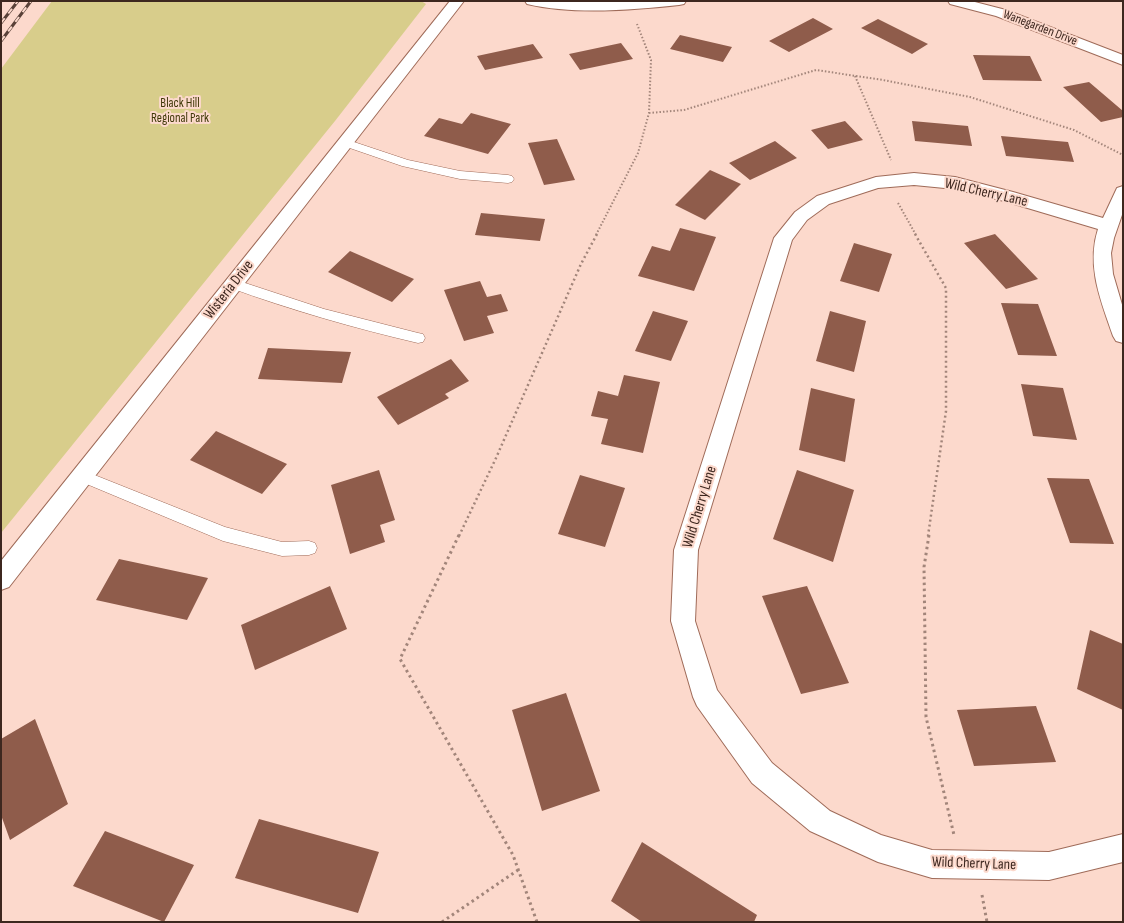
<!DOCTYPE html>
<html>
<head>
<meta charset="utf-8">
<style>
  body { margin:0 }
  #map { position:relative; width:1124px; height:923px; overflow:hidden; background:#fcd9cc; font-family:"Sofia Sans Condensed",sans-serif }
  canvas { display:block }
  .frame { position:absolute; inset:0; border:2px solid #3d271f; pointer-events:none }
</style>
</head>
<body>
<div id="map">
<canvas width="1124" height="923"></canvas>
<div class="frame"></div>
</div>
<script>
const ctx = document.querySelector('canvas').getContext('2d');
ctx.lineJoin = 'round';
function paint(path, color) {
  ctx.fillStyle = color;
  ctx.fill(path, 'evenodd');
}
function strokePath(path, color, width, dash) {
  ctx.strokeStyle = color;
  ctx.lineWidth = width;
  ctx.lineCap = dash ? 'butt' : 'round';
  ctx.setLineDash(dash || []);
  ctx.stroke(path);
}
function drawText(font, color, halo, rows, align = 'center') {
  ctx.font = font + ' "Sofia Sans Condensed",sans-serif';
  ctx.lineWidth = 4;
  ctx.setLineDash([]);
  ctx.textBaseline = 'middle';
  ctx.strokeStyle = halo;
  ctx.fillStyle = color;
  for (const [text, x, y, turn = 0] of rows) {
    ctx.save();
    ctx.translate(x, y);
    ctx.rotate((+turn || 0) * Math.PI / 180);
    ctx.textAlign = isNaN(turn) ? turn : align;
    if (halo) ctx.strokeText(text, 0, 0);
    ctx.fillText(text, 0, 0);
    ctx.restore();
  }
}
const green = new Path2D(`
  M52 1H421L426 4 335 121 1 533V69Z`);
const building = new Path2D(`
  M813 18 833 29 789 52 769 41Z
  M878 19 928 44 912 54 861 28Z
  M680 35 732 47 723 62 670 49Z
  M621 43 633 59 580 70 569 54Z
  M533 44 543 58 485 70 477 56Z
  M973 55 1030 56 1042 81 983 80Z
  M1089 82 1123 111V117L1101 122 1063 87Z
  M471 113 511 124 488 154 424 136 439 118 462 124Z
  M845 121 863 140 828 149 811 130Z
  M912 121 968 126 972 146 915 141Z
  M1001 136 1068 142 1074 162 1006 156Z
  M557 139 575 180 544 185 528 143Z
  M775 141 797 158 750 180 729 163Z
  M710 170 741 184 705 220 675 205Z
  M481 213 545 219 540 241 475 235Z
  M680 228 716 237 694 291 638 276 652 246 670 251Z
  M995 234 1038 279 1006 289 964 243Z
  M854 243 892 254 879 292 840 281Z
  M350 251 414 279 392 302 328 272Z
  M480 281 487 297 501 294 508 311 487 316 494 333 464 341 444 290Z
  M1001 303 1038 304 1057 356 1018 355Z
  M653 311 688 321 671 361 635 351Z
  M830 311 866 321 854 372 816 361Z
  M268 348 351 352 342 383 258 379Z
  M451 359 469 381 445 394 449 398 398 425 377 397Z
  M624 375 660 382 643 453 601 444 608 419 591 416 598 391 618 396Z
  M1021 384 1063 388 1077 440 1033 436Z
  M811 388 855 399 845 462 799 450Z
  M216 431 287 464 262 494 190 460Z
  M379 470 395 520 380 525 385 542 350 554 331 485Z
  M797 470 854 490 833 562 773 539Z
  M580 475 625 488 605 547 558 534Z
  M1047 478 1089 479 1114 544 1070 543Z
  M119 559 208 578 187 620 96 600Z
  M330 586 347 629 255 670 241 625Z
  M807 586 849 683 801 694 762 596Z
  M1090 630 1123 644V710L1077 689Z
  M566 693 600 791 542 811 512 710Z
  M1036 706 1056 762 974 766 957 710Z
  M35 719 68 804 10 840 1 815V739Z
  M259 819 379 852 358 913 235 878Z
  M105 831 194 865 164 922 73 886Z
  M642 842 757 915 754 922H642L611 901Z`);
const pathFar2 = new Path2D(`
  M855 76 891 160
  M649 113 684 110 816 70 883 80 970 97 1074 130 1123 155
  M898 203 916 235
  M596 235 638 153 649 113 651 60 637 24`);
const pathFar1 = new Path2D(`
  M915 234 946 288V411L928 536
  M459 536 496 458 581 264 597 234`);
const path = new Path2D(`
  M459 535 400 659 513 855 537 922
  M929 535 924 567 926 717 954 835
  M982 895 987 922
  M442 922 518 870`);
const service = new Path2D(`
  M345 139 408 160 460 171 508 175 512 176 514 179 512 182 508 183 460 179 402 166 341 145 339 143 341 141Z
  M233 279 324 309 418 333 423 334 425 338 423 342 418 343C354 328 291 310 228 287L227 284 228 281Z
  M82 470 225 527 282 542 309 541 315 543 317 548 315 553 309 555 282 556 223 541 77 480 74 476 77 472Z`);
const minor = new Path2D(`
  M914 173 955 177 1013 192 1103 218 1117 188 1123 186V212L1114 238 1111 253 1113 274 1123 308V343L1116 341 1113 336C1101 301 1086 266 1098 229L1004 201 955 189 914 185 878 188 829 204 807 220 792 240 698 550 695 621 717 690 772 763 830 811 881 835 932 850 1049 852 1123 834V862L1049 880 932 878 878 862 810 831 752 783 697 706 693 697 671 621 674 550 774 238 795 212 817 196 876 177Z`);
const tertiary = new Path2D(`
  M450 1H464L9 587 1 590V561Z
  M525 1H686L684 4 679 5C633 10 573 15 527 4Z
  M948 1H971L1006 10 1123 55V65L996 16 950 4Z`);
const rail = new Path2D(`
  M1 23 18 1
  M1 41 31 1`);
const farStreetnames = [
  ["Wanegarden Drive",1040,28,21]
];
const farParknames = [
  ["Black Hill",180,104],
  ["Regional Park",180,119]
];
const streetNames = [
  ["Wild Cherry Lane",986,193,13],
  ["Wisteria Drive",229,290,-52],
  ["Wild Cherry Lane",700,507,-73],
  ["Wild Cherry Lane",974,864,2]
];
paint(green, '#d8cd8b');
paint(building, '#8f5c4b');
strokePath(service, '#9f6b59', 1);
strokePath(minor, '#9f6b59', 2);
strokePath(tertiary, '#9f6b59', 2);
strokePath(pathFar2, '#a2857a', 2, [1.5, 2]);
strokePath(pathFar1, '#a2857a', 2.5, [2, 3]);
strokePath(path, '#a2857a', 3, [2.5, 3.5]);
paint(service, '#fff');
paint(minor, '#fff');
paint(tertiary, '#fff');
strokePath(rail, '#594138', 3);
strokePath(rail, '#fcd9cc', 2, [6]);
drawText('13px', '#3d271f', '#fcd9cc', farStreetnames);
drawText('13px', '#3f3808', '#fcd9cc', farParknames);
drawText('15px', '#3d271f', '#fcd9cc', streetNames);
</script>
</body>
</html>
